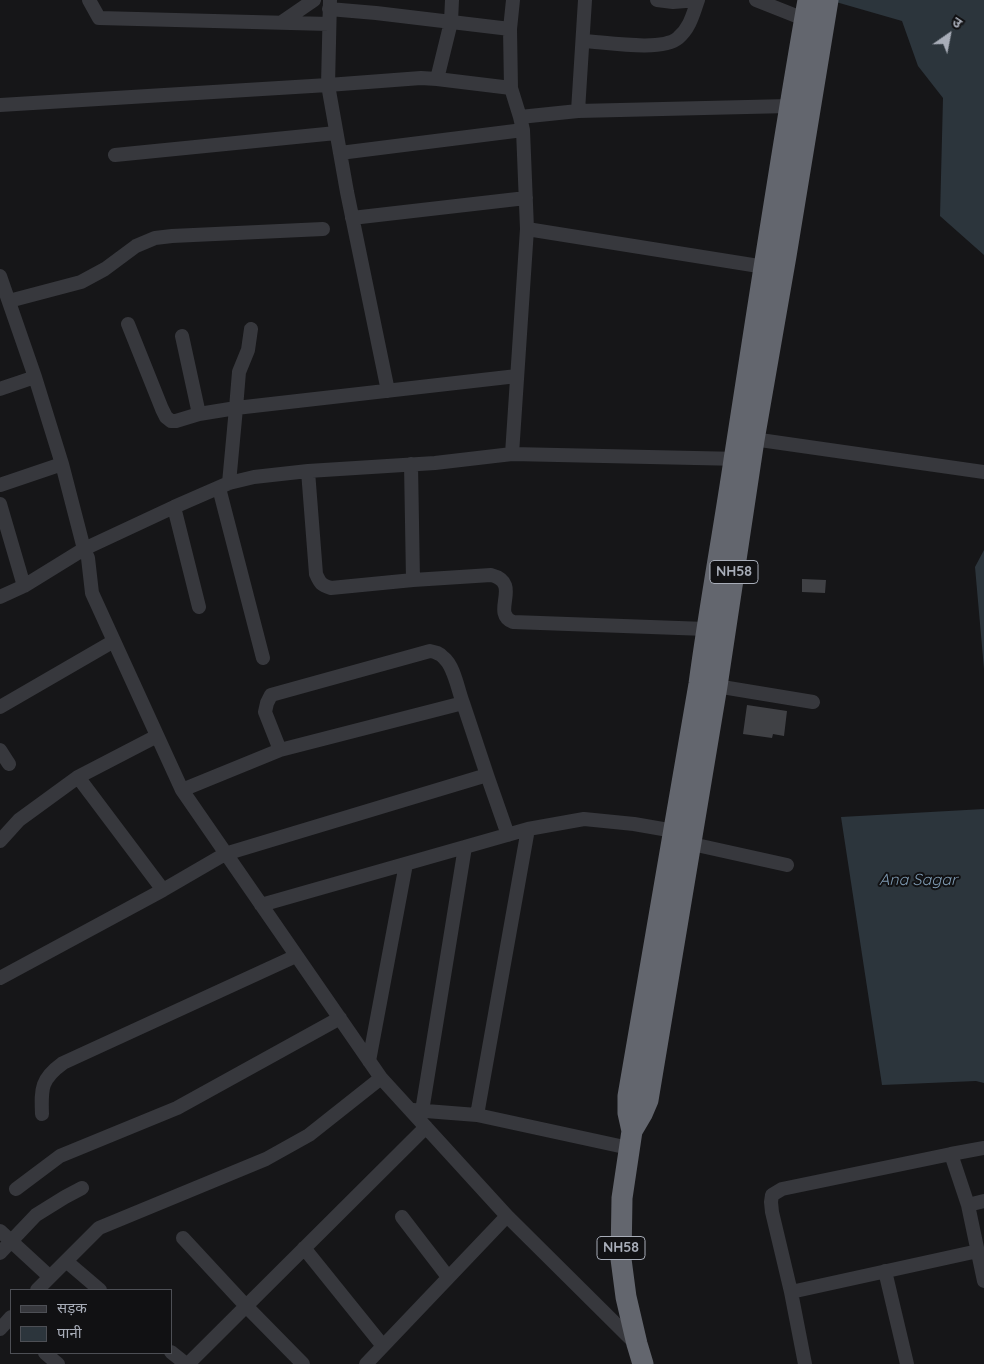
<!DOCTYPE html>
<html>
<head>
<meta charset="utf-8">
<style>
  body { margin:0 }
  #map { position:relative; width:984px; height:1364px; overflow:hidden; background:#161618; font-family:Quicksand,"Noto Sans Devanagari",sans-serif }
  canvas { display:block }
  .legend { position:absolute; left:10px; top:1289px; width:162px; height:65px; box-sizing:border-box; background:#111113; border:1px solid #4d4f55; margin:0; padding:6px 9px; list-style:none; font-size:15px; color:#a8adb8 }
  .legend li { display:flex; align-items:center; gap:10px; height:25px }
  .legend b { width:25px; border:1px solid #4d4f55 }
  .north { position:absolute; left:924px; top:10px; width:50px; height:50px; -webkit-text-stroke:4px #111113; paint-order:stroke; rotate:33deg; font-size:14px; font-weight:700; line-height:20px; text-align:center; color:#a8adb8 }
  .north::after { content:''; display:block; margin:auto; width:18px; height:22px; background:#a8adb8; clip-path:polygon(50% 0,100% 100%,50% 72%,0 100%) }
</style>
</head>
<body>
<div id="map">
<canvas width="984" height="1364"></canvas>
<ul class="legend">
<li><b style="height:6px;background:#37383d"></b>सड़क</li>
<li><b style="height:14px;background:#2c353c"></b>पानी</li>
</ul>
<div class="north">उ</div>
</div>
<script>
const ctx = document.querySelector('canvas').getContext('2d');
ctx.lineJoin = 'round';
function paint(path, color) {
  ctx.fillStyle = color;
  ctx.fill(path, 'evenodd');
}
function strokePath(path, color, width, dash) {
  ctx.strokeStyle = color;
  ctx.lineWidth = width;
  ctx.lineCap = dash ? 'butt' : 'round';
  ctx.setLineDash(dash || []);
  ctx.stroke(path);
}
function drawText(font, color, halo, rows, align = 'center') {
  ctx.font = font + ' Quicksand,sans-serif';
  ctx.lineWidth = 4;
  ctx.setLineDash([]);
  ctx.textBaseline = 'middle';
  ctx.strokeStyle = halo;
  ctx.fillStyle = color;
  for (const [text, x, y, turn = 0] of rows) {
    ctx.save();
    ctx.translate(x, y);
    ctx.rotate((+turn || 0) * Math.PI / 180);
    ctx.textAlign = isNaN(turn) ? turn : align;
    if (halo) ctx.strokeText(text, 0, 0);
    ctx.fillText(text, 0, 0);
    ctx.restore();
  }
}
const water = new Path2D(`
  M829 0H984V255L940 216 943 98 918 66 902 21Z
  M984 550V669L975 567Z
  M984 809V1083L976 1081 882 1085 841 817Z`);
const building = new Path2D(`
  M802 579 826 580 825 593 802 592Z
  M747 705 787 711 784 736 773 734 772 738 743 734Z`);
const minor = new Path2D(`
  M89 0 99 18 329 24
  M330 0 328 85 347 192 388 391
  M513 0 510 29 511 88 520 117
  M756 0 804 19 811 21
  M329 9 376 13 510 29
  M282 22 314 0
  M583 41C605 42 662 52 678 38 690 28 693 14 698 0L673 2 657 0
  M437 79 511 88
  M0 105 328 85 421 78 437 79 451 22 452 0
  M578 111 585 0
  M340 153 523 130
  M115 155 336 133
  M352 218 526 198
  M765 267 527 229 523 130 520 117 578 111 789 106
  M0 276 35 377 62 464 84 549 88 558 92 593 182 790 381 1078 507 1216 636 1344
  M9 301 81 282 105 269 136 246 155 238 172 236 323 229
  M128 324 162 409 166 417 171 421H176L199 414 236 408 239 372 248 350 251 329
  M182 336 199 414
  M0 389 35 377
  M746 438 984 472
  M512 454 527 229
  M411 464 413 580 491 575C523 583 490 613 513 622L706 629
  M308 471 316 574C320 583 321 585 331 588L413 580
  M229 483 236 408 517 376
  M0 485 62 464
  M219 488 263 658
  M0 504 24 586
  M174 507 199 607
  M0 597 24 586 84 549 174 507 229 483 254 477 308 471 435 463 512 454 741 459
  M710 685 813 702
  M0 707 114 641
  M0 750 9 764
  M280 750 265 712 267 703 271 695 430 651C435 652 440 653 444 658 454 666 458 690 463 703
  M78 777 163 890
  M182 790 280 750 463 703 487 775
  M528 829 584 819 634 824 680 832
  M0 841 19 820 78 777 157 736
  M683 842 787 865
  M261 905 528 829 477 1115 629 1148
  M0 978 163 890 225 854 487 775 508 835
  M369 1061 406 864
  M413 1110 477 1115
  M422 1111 465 847
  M42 1114C41 1088 41 1079 63 1063L296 956
  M951 1154 984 1148
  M16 1189 60 1156 177 1108 340 1018
  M968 1205 984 1201
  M402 1217 448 1277
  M0 1231 50 1277
  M183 1238 246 1306 303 1364
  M304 1248 383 1346
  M0 1253 36 1215 65 1197 82 1188
  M66 1261 100 1290
  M885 1271 907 1364
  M37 1290 99 1228 266 1159 309 1135 381 1078
  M791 1292 978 1251
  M0 1329 11 1317
  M171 1352 186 1364
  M45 1353 58 1364
  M188 1364 426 1127
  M366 1364 507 1216
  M805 1364 791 1292 772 1212 771 1202 772 1195 782 1189 951 1154 968 1205 984 1281`);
const highway = new Path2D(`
  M632 1131 642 1114 648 1100 717 686 754 440 786 256 828 0
  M643 1364 637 1344 626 1297 621 1259 622 1198 632 1131 628 1113V1096L699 684C709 609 723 534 734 460 758 306 781 153 808 0`);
const shields = [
  [734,572,48],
  [621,1248,48]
];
const shieldNames = [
  ["NH58",734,572],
  ["NH58",621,1248]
];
const waterNames = [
  ["Ana Sagar",918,880]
];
paint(water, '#2c353c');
paint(building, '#404145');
strokePath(minor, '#37383d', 14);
strokePath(highway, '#63666e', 21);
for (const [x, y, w] of shields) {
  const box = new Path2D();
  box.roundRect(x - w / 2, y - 11.5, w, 23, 4);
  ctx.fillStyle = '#111113';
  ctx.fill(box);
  strokePath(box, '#a8adb8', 1);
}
drawText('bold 14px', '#a8adb8', null, shieldNames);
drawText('italic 16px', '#7f9bb3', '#111113', waterNames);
</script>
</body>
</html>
